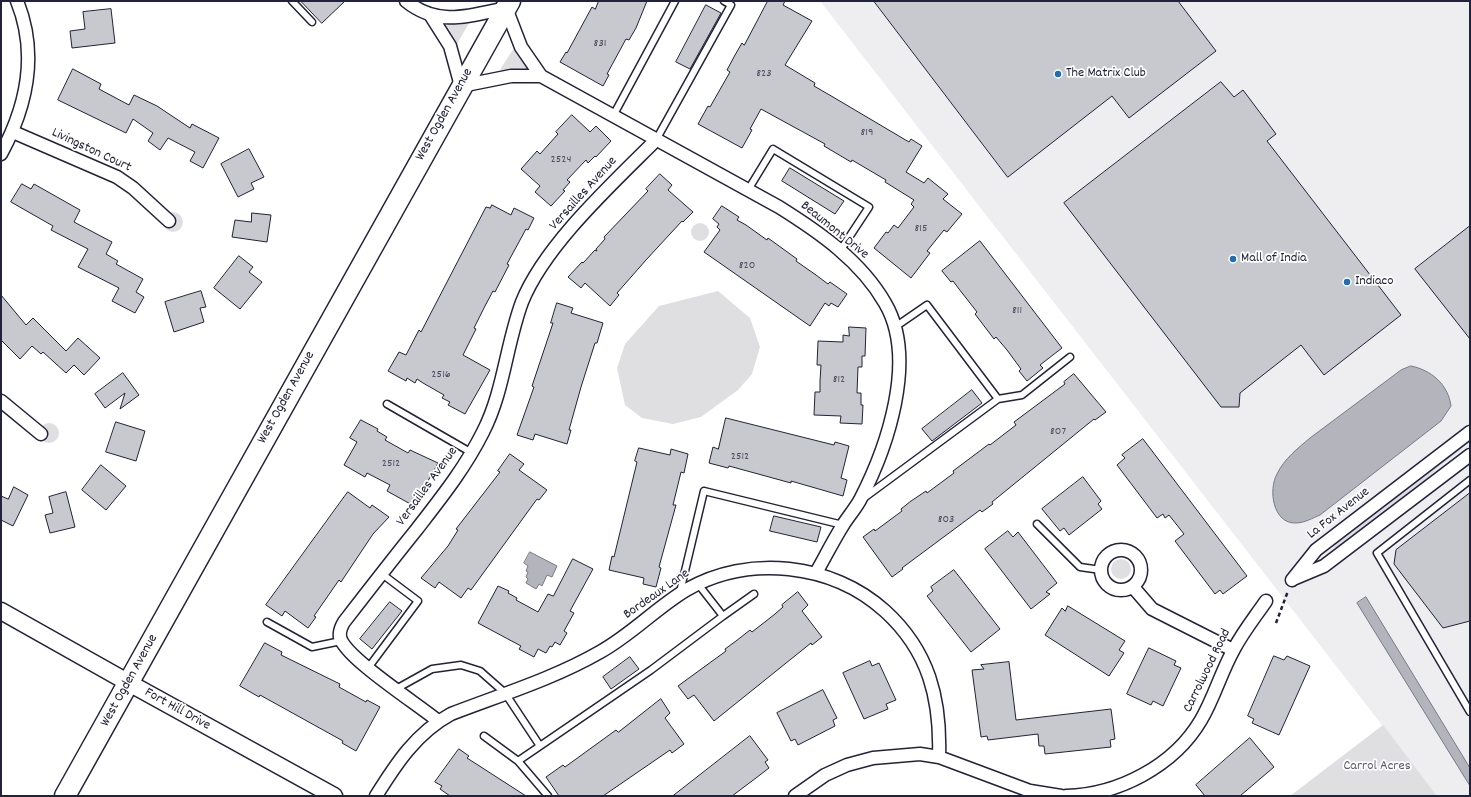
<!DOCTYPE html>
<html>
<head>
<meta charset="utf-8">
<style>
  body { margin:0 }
  #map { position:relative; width:1471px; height:797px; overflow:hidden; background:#fff; font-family:Dekko,sans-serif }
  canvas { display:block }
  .frame { position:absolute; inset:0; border:2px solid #22223b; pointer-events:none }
</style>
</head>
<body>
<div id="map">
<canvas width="1471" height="797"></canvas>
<div class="frame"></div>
</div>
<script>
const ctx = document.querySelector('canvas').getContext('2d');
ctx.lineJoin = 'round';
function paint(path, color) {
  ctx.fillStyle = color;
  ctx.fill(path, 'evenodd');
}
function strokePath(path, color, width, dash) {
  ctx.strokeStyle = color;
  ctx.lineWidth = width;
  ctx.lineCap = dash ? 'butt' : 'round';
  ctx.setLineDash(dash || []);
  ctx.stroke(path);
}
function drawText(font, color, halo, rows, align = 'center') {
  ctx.font = font + ' Dekko,sans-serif';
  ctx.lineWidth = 3.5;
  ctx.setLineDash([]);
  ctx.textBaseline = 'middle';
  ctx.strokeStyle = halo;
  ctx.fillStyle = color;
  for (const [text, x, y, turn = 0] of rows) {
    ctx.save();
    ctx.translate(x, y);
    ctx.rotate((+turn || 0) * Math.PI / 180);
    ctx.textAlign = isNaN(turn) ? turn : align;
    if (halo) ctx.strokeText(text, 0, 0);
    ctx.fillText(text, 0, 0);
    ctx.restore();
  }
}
const built = new Path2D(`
  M820 1H1470V796H1437Z`);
const green = new Path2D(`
  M439 19 458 25 469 23 457 44 450 32Z
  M516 47 529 69 501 72V68L514 48Z
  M163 222a10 10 0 1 1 20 0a10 10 0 1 1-20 0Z
  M691 232a9 9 0 1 1 18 0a9 9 0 1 1-18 0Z
  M718 291 750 318 760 347 752 374 738 390 701 417 673 424 642 418 625 405 617 368 625 344 659 306Z
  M39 433a10 10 0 1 1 20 0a10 10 0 1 1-20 0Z
  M1459 447 1461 450 1437 468 1423 485 1338 551 1332 544Z
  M1111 569a10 10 0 1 1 20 0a10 10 0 1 1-20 0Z
  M1383 725 1437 796H1290Z`);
const water = new Path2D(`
  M1411 366C1431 370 1448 384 1451 406L1441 421 1320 515C1313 518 1304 523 1296 523 1273 524 1268 490 1277 474 1284 459 1298 448 1310 438L1401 370Z
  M530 552 557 566 552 577 547 575 542 586 539 584 536 589 526 583 528 579 526 577 528 572 526 571 528 566 524 563Z
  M1366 597 1470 768V786L1357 603Z`);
const building = new Path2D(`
  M301 1H345L322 23Z
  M599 1H647L636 28 629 40 626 39 607 74 609 75 603 86 560 62 566 52 567 53 592 7 595 9Z
  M768 1H785L783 5 812 21 785 65 815 83 814 86 833 97 909 142 911 139 922 146 906 172 924 183 928 178 948 194 943 199 962 214 947 232 944 230 927 251 930 253 911 278 874 248 886 232 888 233 894 225 898 228 914 207 911 204 914 200 885 182 886 180 852 160 851 162 824 146 825 144 761 109 750 129 752 130 742 148 698 124 708 106 710 107 730 72 727 70 735 55 742 43 744 45Z
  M874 1H1178L1216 51 1129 118 1112 96 1008 177Z
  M706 5 721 13 690 69 676 62Z
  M111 9 115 43 72 48 70 31 85 29 83 12Z
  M73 69 101 84 99 89 129 105 134 95 157 106 190 128 192 124 219 138 203 168 190 161 195 152 168 138 160 150 148 141 153 133 133 119 126 133 58 100Z
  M1221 82 1234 97 1243 90 1276 134 1267 141 1401 315 1324 375 1301 345 1240 393 1239 407H1221L1064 203Z
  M572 115 590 132 596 126 611 141 596 157 595 156 588 163 586 160 567 180 570 182 563 190 565 191 551 206 535 192 540 186 521 169 537 151 540 154 558 134 556 132Z
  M249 149 264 177 251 183 254 189 238 197 221 164Z
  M790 168 844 201 835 214 782 181Z
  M660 174 672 185 668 190 693 212 683 222 682 221 646 260 617 293 619 295 610 306 585 283 581 288 568 277 582 262 583 263 595 250 597 251 596 249 605 239 604 237 648 191 646 189Z
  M22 184 31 189 34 184 80 210 74 222 112 242 106 254 118 261 116 264 143 279 136 292 144 297 135 313 112 301 119 288 78 267 88 249 51 230 53 226 11 202Z
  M492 205 511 215 514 208 534 218 528 230 526 229 507 264 509 265 495 292 493 291 485 306 474 328 476 329 463 355 490 370 465 414 448 405 450 402 442 398 444 395 423 383 417 379 415 383 407 378 406 381 388 371 399 352 406 355 419 330 421 332 486 207 490 208Z
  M722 206 739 217 737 220 746 225 767 240 768 238 797 259 796 261 816 275 828 284 830 282 847 294 838 307 831 303 829 306 825 303 810 326 704 252 720 230 717 227 719 224 713 219Z
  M252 213 271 215 267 242 232 237 235 220 251 222Z
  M1470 226V339L1415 269Z
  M980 241 1062 348 1040 365 1043 368 1027 381 1019 371 1021 369 1007 350 996 337 994 339 975 314 977 312 959 289 953 281 951 282 942 271Z
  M239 256 253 267 249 272 262 282 240 309 214 288Z
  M201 291 206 307 200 308 204 322 174 332 165 302Z
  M1 295 26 325 33 318 66 351 78 338 100 358 84 375 74 365 66 373 43 352 41 354 32 346 20 359 1 340Z
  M557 303 573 308 571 313 603 323 597 343H595L581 387 569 430H571L567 444 535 434 533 440 517 435 534 387 532 386 553 323H551Z
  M849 327 866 328 865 356H862V367H858L857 393H861V405H863L862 424 840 423 841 416 814 415 815 392H820V381L821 365H817L818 341 843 342V335L849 336Z
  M123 373 139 395 120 409 125 393 105 408 95 394Z
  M1074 374 1106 412 1095 420 1094 419 992 502 993 504 982 512 980 510 902 568 903 569 892 577 863 537 874 529 875 531 902 511 901 509 911 501 926 491 927 493 954 473 953 471 989 444 990 445 1016 425 1014 422 1065 384 1064 382Z
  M972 390 982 403 932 441 922 429Z
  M726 418 834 445 835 442 849 446 841 478 847 480 843 496 791 481V483L729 466 728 468 709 463 713 447 718 449Z
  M361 420 378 429 377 431 387 437 385 440 408 453 410 450 438 463 414 506 387 491 390 485 367 473 365 477 344 465 357 442 350 438Z
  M116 422 145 431 136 461 106 452Z
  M1143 439 1247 576 1223 594 1220 590 1215 594 1175 541 1184 534 1169 515 1165 518 1163 514 1157 518 1117 465 1125 458 1122 455Z
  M639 448 670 455 671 449 688 454 684 473 681 472 673 505H676L659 567 661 568 656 587 643 584 644 578 609 570 612 556 614 557 637 462 635 461Z
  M510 454 524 464 519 470 547 490 539 500 537 499 471 590 468 588 461 598 439 582 435 588 421 578 448 546 458 530 456 529 500 472 498 471Z
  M101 465 126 486 106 510 82 490Z
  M1083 477 1101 501 1098 504 1102 509 1069 535 1064 528 1060 531 1042 509Z
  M14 487 28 495 13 526 1 520V496L8 499Z
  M66 492 75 527 50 533 45 515 53 513 49 497Z
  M348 492 370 508 372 505 389 517 373 534 341 582 339 580 314 616 316 617 308 628 285 611 282 616 266 605Z
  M1470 493V621L1443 628 1394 564 1396 550Z
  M774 516 821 527 817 542 770 531Z
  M1008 531 1013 537 1018 532 1057 583 1046 592 1050 594 1031 609 985 549Z
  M573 559 593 569 570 611 574 613 564 631 567 633 560 645 555 642 552 647 550 646 546 653 538 649 534 657 519 649 521 646 478 623 498 586 509 591 508 593 517 598 516 600 538 612 548 594 553 596Z
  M954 570 1000 629 971 652 927 596 933 591 931 587Z
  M798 592 808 605 802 611 822 637 812 645 811 643 714 721 694 695 688 699 678 686 726 651 725 649 736 641 750 630 752 632 775 614 783 607 782 605Z
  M390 602 402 611 372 649 360 639Z
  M1068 606 1125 641 1119 650 1124 653 1109 676 1045 635 1062 608 1065 611Z
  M265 643 282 652 281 655 340 684 339 687 366 702 367 700 380 707 356 751 342 743 343 741 260 695 259 697 240 686Z
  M1149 648 1176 661 1174 665 1181 668 1163 706 1153 701 1151 705 1127 694Z
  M1274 656 1284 660 1287 656 1310 666 1279 735 1252 723 1254 719 1248 716Z
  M630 657 639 669 611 689 603 677Z
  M870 661 872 666 879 663 896 700 886 704 888 709 864 719 843 673Z
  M1009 662 1016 720 1111 709 1115 739 1110 740 1111 747 1045 754 1044 746H1039L1038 734 988 740 987 736 981 737 972 670 984 669 981 665Z
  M823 690 837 718 833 720 835 726 798 745 795 739 791 741 777 713Z
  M661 699 670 713 665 718 684 744 672 753 670 750 603 796H559L546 777 563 765 565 767 616 730 618 732Z
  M750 736 768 760 765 762 769 768 756 778 732 796H673Z
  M1250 738 1274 767 1240 796H1205L1196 785Z
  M459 749 469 756 467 758 526 796H450L440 789 442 786 435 782Z`);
const path = new Path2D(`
  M1276 623 1288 591`);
const service = new Path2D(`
  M292 1 312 22
  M613 116 675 1
  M656 140 731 5 724 1
  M748 190 773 149 869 207 840 251
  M998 399 1022 395 1070 357
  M387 404 472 453
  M1470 480 1377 553 1470 712
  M864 498 998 399 927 305 895 327
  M1037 524 1080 567 1101 570
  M680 592 704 491 843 525
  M723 616 754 594
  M267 622 312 647 341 641
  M368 668 418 601 382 574
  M396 689 432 669 461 665 480 671 505 693 540 746 651 670 723 616 698 584
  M484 736 518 761 540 746
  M518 761 548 796`);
const minor = new Path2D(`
  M406 1C438 27 469 16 506 8L521 47 541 76 779 207C819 232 861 261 885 303 918 359 887 448 860 500 855 509 848 517 843 525 833 541 825 557 816 573
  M431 16 450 46 461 86 511 76H541
  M13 132 117 177 133 188 169 221
  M1 154C27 106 38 53 17 1
  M1 401 41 434
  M1101 570a20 20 0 1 1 40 0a20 20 0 1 1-40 0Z
  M1293 579 1324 566 1470 455
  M1292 580 1316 550 1470 432
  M1133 587 1152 609 1233 650
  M438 721C419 705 344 657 340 637 339 631 341 627 344 622 368 591 392 560 417 529 441 498 465 468 483 432 504 391 506 345 522 302 545 245 612 184 656 140
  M376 796C396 764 416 733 451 714 500 695 553 679 600 652 631 635 656 608 686 590 748 554 832 563 885 611 929 651 941 699 939 757
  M795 796 825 775 847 765 873 758 920 754 939 757 1030 791 1061 796
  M1066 796C1118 795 1174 766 1201 720 1214 698 1221 672 1234 649 1243 632 1255 617 1266 601`);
const tertiary = new Path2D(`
  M1 611 129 683 334 796`);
const primary = new Path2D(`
  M65 796 510 1`);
const markers = [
  [1058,74,4,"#1f6fb2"],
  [1233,259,4,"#1f6fb2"],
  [1347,282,4,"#1f6fb2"]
];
const numberNames = [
  ["831",600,44],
  ["823",764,74],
  ["819",867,133],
  ["2524",561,160],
  ["815",921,229],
  ["820",747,266],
  ["811",1017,311],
  ["2516",441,375],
  ["812",839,380],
  ["807",1058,432],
  ["2512",740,457],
  ["2512",391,464],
  ["803",946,520]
];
const poiNames = [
  ["The Matrix Club",1066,74],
  ["Mall of India",1241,259],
  ["Indiaco",1355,282]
];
const streetNames = [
  ["West Ogden Avenue",445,115,-61],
  ["Livingston Court",91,151,25],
  ["Versailles Avenue",584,194,-48],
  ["Beaumont Drive",834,231,39],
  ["West Ogden Avenue",287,398,-61],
  ["Versailles Avenue",428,487,-54],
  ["La Fox Avenue",1339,514,-38],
  ["Bordeaux Lane",657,595,-35],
  ["Carrolwood Road",1208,671,-64],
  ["West Ogden Avenue",130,681,-61],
  ["Fort Hill Drive",177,710,29]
];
const parkNames = [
  ["Carrol Acres",1377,767]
];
paint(built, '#eeeef1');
paint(green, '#dfdfe2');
paint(water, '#b4b4bc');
strokePath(water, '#7a7a88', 1);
paint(building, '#c8c8cf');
strokePath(building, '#22223b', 1);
strokePath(service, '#22223b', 9);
strokePath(minor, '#22223b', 15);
strokePath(tertiary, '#22223b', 19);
strokePath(primary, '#22223b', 23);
strokePath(path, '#22223b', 2.5, [4, 3]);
strokePath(service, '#fff', 6);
strokePath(minor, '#fff', 12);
strokePath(tertiary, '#fff', 16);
strokePath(primary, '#fff', 20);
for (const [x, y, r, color] of markers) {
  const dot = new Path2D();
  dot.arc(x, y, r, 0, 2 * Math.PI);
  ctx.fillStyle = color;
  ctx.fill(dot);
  strokePath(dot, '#fff', 1.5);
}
drawText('12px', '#4c4c60', null, numberNames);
drawText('14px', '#22223b', '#fff', poiNames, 'left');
drawText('14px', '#22223b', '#fff', streetNames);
drawText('14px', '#5b5b6d', '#fff', parkNames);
</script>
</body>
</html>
